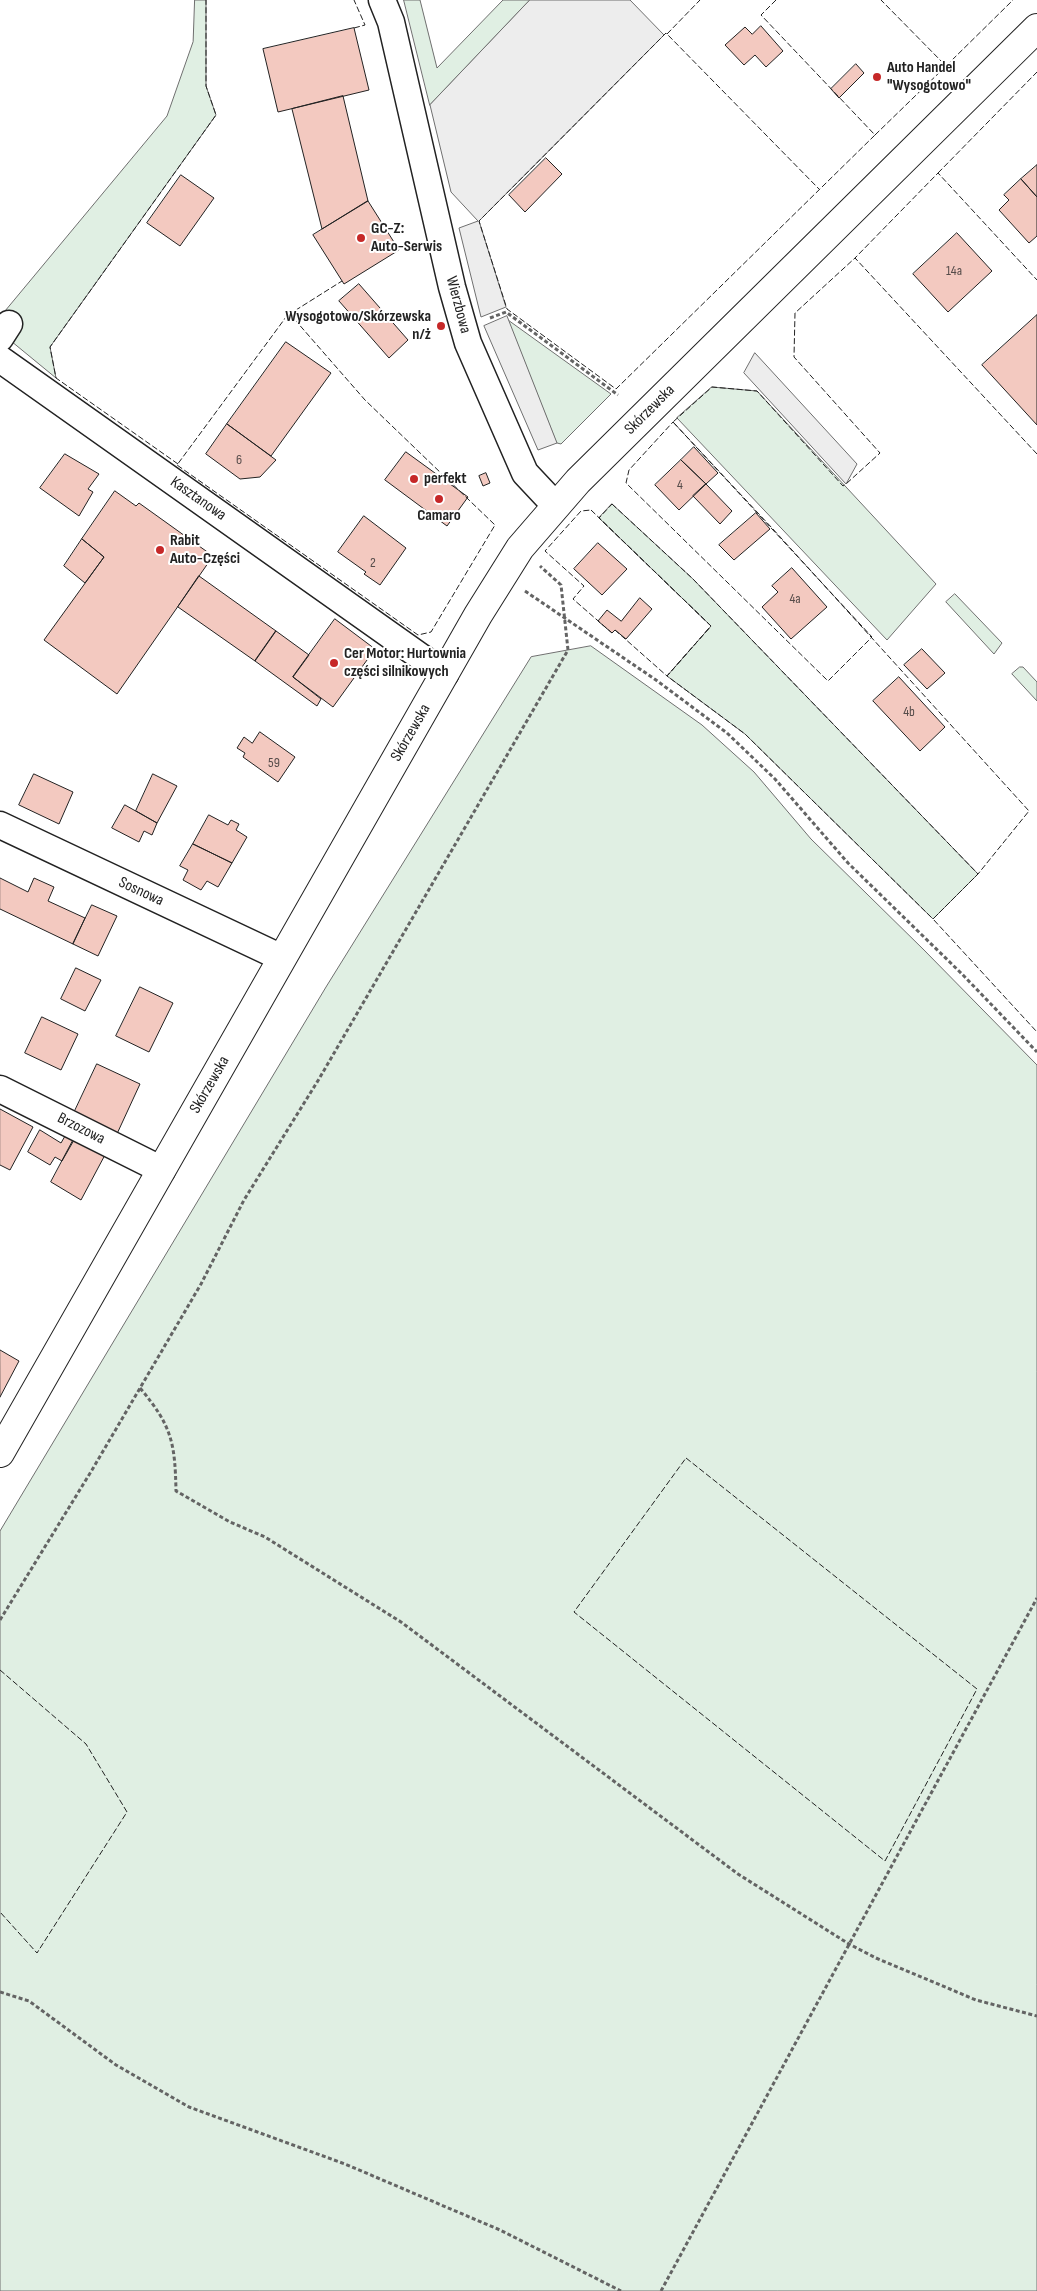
<!DOCTYPE html>
<html>
<head>
<meta charset="utf-8">
<style>
  body { margin:0 }
  canvas { display:block; background:#fff }
</style>
</head>
<body>
<canvas width="1037" height="2291"></canvas>
<script>
const ctx = document.querySelector('canvas').getContext('2d');
ctx.lineJoin = 'round';
function paint(path, color) {
  ctx.fillStyle = color;
  ctx.fill(path, 'evenodd');
}
function strokePath(path, color, width, dash) {
  ctx.strokeStyle = color;
  ctx.lineWidth = width;
  ctx.lineCap = dash ? 'butt' : 'round';
  ctx.setLineDash(dash || []);
  ctx.stroke(path);
}
function drawText(font, color, halo, rows, align = 'center') {
  ctx.font = font + ' "Sofia Sans Condensed",sans-serif';
  ctx.lineWidth = 4;
  ctx.setLineDash([]);
  ctx.textBaseline = 'middle';
  ctx.strokeStyle = halo;
  ctx.fillStyle = color;
  for (const [text, x, y, turn = 0] of rows) {
    ctx.save();
    ctx.translate(x, y);
    ctx.rotate((+turn || 0) * Math.PI / 180);
    ctx.textAlign = isNaN(turn) ? turn : align;
    if (halo) ctx.strokeText(text, 0, 0);
    ctx.fillText(text, 0, 0);
    ctx.restore();
  }
}
const green = new Path2D(`
  M195 0H206V86L216 115 50 347 56 378 0 332V317L167 116 193 42Z
  M404 0H420L437 68 503 0H530L430 105Z
  M508 320 611 394 561 444 557 443Z
  M712 387 757 391 936 584 887 640 677 418Z
  M612 504 693 579 978 874 933 919 745 734 667 676 711 626 599 518Z
  M955 594 1002 643 994 654 946 602Z
  M591 646 702 725 754 772 811 839 924 950 1037 1065V2291H0V1531L326 987 531 657Z
  M1020 667H1023L1037 682V701L1012 674Z`);
const parking = new Path2D(`
  M530 0H630L664 35 479 221 506 307 481 317 459 228 478 221 451 192 430 105Z
  M507 316 557 443 538 450 484 326Z
  M755 353 857 464 846 484 744 373Z`);
const building = new Path2D(`
  M761 26 783 51 766 67 755 55 744 65 725 45 745 27 752 34Z
  M354 28 369 90 278 112 263 49Z
  M856 64 864 73 839 98 831 89Z
  M343 96 368 201 322 229 292 109Z
  M546 158 562 174 525 212 509 195Z
  M1037 165V197L1021 179Z
  M181 175 214 198 180 246 147 223Z
  M1021 179 1037 197V236L1029 243 999 210 1009 200 1004 195Z
  M368 201 399 250 344 284 313 235Z
  M957 233 992 271 948 312 913 274Z
  M359 284 408 340 389 358 339 301Z
  M1037 315V425L982 365Z
  M286 342 331 373 271 456 227 424Z
  M227 424 276 460 260 477 240 479 206 454Z
  M694 447 718 473 706 484 681 460Z
  M406 452 468 497 447 526 385 480Z
  M65 454 99 474 88 489 93 492 79 516 40 488Z
  M681 460 706 484 679 510 655 485Z
  M486 473 490 483 483 486 479 476Z
  M706 484 732 511 720 524 693 496Z
  M115 491 136 506 139 503 213 556 117 694 44 640 104 557 82 539Z
  M756 513 770 529 734 560 719 545Z
  M364 516 406 548 380 585 364 574 366 572 338 552Z
  M82 539 104 557 85 583 64 566Z
  M598 543 627 569 602 595 574 569Z
  M792 568 827 607 791 639 762 607 778 592 772 586Z
  M199 576 276 631 255 661 178 607Z
  M640 598 652 609 626 639 615 630 612 633 598 621 607 610 621 621Z
  M335 619 375 649 333 707 293 677Z
  M276 631 309 655 293 677 321 699 317 706 255 661Z
  M922 649 945 673 927 689 904 665Z
  M899 677 945 727 920 751 873 701Z
  M260 732 295 757 278 782 243 757 245 753 237 748 244 737 252 743Z
  M34 774 73 792 59 824 19 805Z
  M153 774 177 786 157 823 136 811Z
  M125 805 157 823 152 835 144 831 139 842 112 828Z
  M209 815 228 825 231 820 239 824 236 830 247 837 232 863 193 844Z
  M193 844 232 863 218 887 207 881 201 890 183 880 188 870 180 866Z
  M0 878 28 892 34 878 54 887 48 901 85 918 73 944 0 909Z
  M92 905 117 916 98 956 73 944Z
  M76 968 101 980 85 1011 61 999Z
  M140 987 173 1003 149 1052 116 1036Z
  M42 1017 78 1034 61 1070 25 1053Z
  M97 1064 140 1084 116 1136 73 1115Z
  M0 1109 33 1127 10 1170 0 1165Z
  M40 1130 61 1143 65 1136 74 1140 62 1161 55 1157 50 1165 28 1152Z
  M76 1135 106 1153 81 1200 51 1182Z
  M0 1350 19 1361 0 1397Z`);
const path = new Path2D(`
  M490 318 506 312 618 395
  M525 591 656 680 727 733 775 779 848 863 962 974 1037 1052
  M140 1388C172 1426 175 1443 176 1491L230 1522 265 1537 401 1622 738 1874 849 1944 876 1958 976 2000 1037 2016
  M0 1620 92 1470 201 1284 244 1200 319 1079 568 650 561 585 540 566
  M0 1992 29 2001 116 2065 189 2107 345 2164 500 2230 621 2291
  M661 2291 1037 1598`);
const minor = new Path2D(`
  M382 0 391 22 452 287 468 343 525 473 555 505
  M0 338 9 324
  M0 359 445 674
  M0 825 282 958
  M0 1089 162 1170`);
const tertiary = new Path2D(`
  M0 1453 478 615 520 548 578 481 1037 28`);
const fence = new Path2D(`
  M776 0 761 15 875 135 616 389 507 309 479 221 666 33 819 189
  M354 28 365 25 354 0
  M667 34 700 0
  M946 66 1013 0
  M875 135 946 66 881 0
  M938 173 1037 72
  M857 260 855 258 938 173 1037 280
  M289 313 365 400 495 525 431 632 418 635 177 465Z
  M288 315 342 281
  M673 422 872 637 828 681 626 483 629 470Z
  M1037 454 855 258 795 313 794 357 880 453 846 484 843 486 757 391 712 387 673 422 772 528 1029 811 978 874 933 919 1037 1032
  M178 464 56 378 50 347 216 115 206 86V0
  M612 504 693 579 978 874 933 919 745 734 667 676 711 626 599 518Z
  M591 510 711 626 667 676 615 630 612 633 573 599 584 586 545 551 581 511Z
  M686 1458 977 1689 885 1861 574 1612Z
  M0 1670 86 1744 127 1812 37 1953 0 1912`);
const markers = [
  [877,77,5,"#c62828"],
  [361,238,5,"#c62828"],
  [441,326,5,"#c62828"],
  [414,479,5,"#c62828"],
  [439,499,5,"#c62828"],
  [160,550,5,"#c62828"],
  [334,663,5,"#c62828"]
];
const numberNames = [
  ["14a",954,271],
  ["6",239,460],
  ["4",680,485],
  ["2",373,563],
  ["4a",795,599],
  ["4b",909,712],
  ["59",274,763]
];
const poiNames = [
  ["Auto Handel",887,68],
  ["\"Wysogotowo\"",887,86],
  ["GC-Z:",371,229],
  ["Auto-Serwis",371,247],
  ["Wysogotowo/Skórzewska",431,317,"right"],
  ["n/ż",431,335,"right"],
  ["perfekt",424,479],
  ["Camaro",439,516,"center"],
  ["Rabit",170,541],
  ["Auto-Części",170,559],
  ["Cer Motor: Hurtownia",344,654],
  ["części silnikowych",344,672]
];
const streetNames = [
  ["Wierzbowa",458,305,75],
  ["Skórzewska",650,410,-45],
  ["Kasztanowa",198,499,35],
  ["Skórzewska",411,733,-60],
  ["Sosnowa",141,892,25],
  ["Skórzewska",210,1085,-60],
  ["Brzozowa",81,1129,27]
];
paint(green, '#e0efe3');
strokePath(green, '#6f6f6f', 1);
paint(parking, '#ededed');
strokePath(parking, '#6f6f6f', 1);
paint(building, '#f3c9c0');
strokePath(building, '#222', 1);
strokePath(minor, '#222', 29);
strokePath(tertiary, '#222', 30);
strokePath(path, '#646464', 3, [4, 2.5]);
strokePath(minor, '#fff', 26);
strokePath(tertiary, '#fff', 28);
strokePath(fence, '#222', 1, [6, 2.5]);
for (const [x, y, r, color] of markers) {
  const dot = new Path2D();
  dot.arc(x, y, r, 0, 2 * Math.PI);
  ctx.fillStyle = color;
  ctx.fill(dot);
  strokePath(dot, '#fff', 2);
}
drawText('14px', '#564c4a', null, numberNames);
drawText('bold 16px', '#222', '#fff', poiNames, 'left');
drawText('16px', '#222', '#fff', streetNames);
</script>
</body>
</html>
